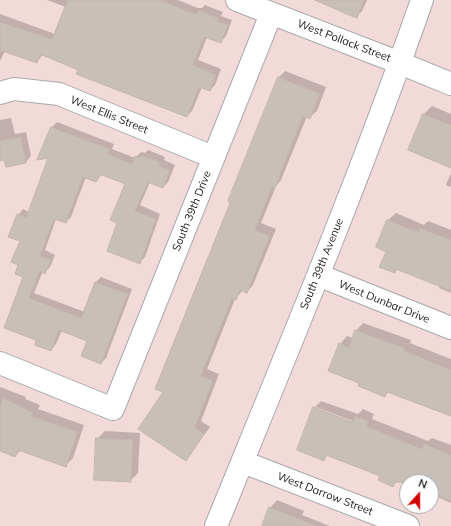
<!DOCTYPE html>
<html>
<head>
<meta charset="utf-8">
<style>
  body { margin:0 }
  #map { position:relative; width:451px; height:526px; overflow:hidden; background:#f2efe9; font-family:Mulish,sans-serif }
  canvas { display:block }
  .north { position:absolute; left:399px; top:474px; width:40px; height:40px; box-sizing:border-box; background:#fff; border:1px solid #a7a7a7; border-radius:50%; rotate:21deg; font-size:11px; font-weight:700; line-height:16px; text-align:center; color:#222 }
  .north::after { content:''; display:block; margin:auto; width:14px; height:18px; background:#d40000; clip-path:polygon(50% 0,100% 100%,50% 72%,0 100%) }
</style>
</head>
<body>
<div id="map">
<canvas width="451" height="526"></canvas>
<div class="north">N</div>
</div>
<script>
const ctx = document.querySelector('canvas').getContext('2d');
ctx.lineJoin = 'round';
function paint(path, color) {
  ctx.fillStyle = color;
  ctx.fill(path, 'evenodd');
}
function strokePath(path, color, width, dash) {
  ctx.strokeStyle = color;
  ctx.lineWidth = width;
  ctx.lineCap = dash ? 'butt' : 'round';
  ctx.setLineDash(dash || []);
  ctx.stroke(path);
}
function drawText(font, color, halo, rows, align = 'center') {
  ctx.font = font + ' Mulish,sans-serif';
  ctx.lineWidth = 3;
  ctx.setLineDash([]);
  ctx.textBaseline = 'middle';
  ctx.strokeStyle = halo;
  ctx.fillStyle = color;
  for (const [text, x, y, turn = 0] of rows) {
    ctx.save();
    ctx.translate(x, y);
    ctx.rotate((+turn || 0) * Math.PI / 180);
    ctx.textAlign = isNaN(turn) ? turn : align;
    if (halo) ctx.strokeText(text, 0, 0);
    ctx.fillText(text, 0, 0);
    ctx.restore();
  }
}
const commercial = new Path2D(`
  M0 0H451V526H0ZM407 482H431V506H407Z`);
const shadow = new Path2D(`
  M47 0H178L198 8H202L205 5 223 12 221 16 232 20 226 36 220 42 207 37 198 60 221 69 215 85 210 90 202 87 192 111 187 116 43 54 37 62 5 51 0 61V14L55 34 66 7Z
  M342 0H367L362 11 357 16Z
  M285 71 326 87 317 111 310 117 307 116 281 180 276 186 261 223 276 229 253 285 247 292 243 290 235 299 207 369 219 374 201 421 210 427 186 460 164 392 231 202 279 77Z
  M432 106 451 114V167L409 150 424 114Z
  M11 118 15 134 26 132 31 156 26 162 6 166 5 159 0 160V120Z
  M57 122 114 144 112 149 135 158 141 152 145 153 148 150 165 157 164 160 175 165 168 182 163 187 150 182 140 205 160 214 145 257 140 262 119 223 127 184 102 174 96 181 86 177 71 217 66 222 56 219 45 250 55 255 50 267 45 272 43 271 34 293 85 312 95 283 101 277 132 289 106 358 101 363 88 340 62 330 56 344 51 350 38 339 20 265 21 240 18 215 23 209 29 212 50 157 52 127Z
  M451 173V187L446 185Z
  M396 213 424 225 428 221 451 230V293L439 288 440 286 398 269 394 272 387 251 377 247 388 220Z
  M363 323 411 340 410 343 451 359V415L388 392 385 395 360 382 340 344 347 336 353 338 356 331Z
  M0 387 26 397 25 399 40 405 38 409 84 425 73 458 65 466 21 450 15 456 0 450Z
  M321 401 358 414 363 409 374 414 372 419 428 441 432 438 451 445V503L431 494V482H407V485L398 481 393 485 381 476 328 455 324 459 314 408ZM316 407 358 423 357 425 316 409Z
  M105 431 140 433 138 473 130 481 97 439Z
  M277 500 304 511 302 515 330 526H263L270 508Z`);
const building = new Path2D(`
  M68 0H160L192 13 198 14 199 10 218 18 217 21 228 25 221 43 204 37 193 65 216 75 210 91 199 87 187 117 76 74 78 70 40 54 37 63 0 50V22L52 39Z
  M315 0H364L357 18Z
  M278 77 320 94 310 119 303 116 275 188 272 187 255 230 270 236 247 293 240 290 236 300 232 298 201 376 213 381 195 427 204 434 186 461 138 429 163 392 155 389 230 203 228 201Z
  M423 114 451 125V168L408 150Z
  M51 127 110 149 108 154 132 164 135 156 140 158 141 155 160 162 159 166 170 170 163 188 148 182 135 211 156 219 140 264 107 251 117 223 110 220 125 184 100 174 96 182 83 177 66 223 54 219 40 256 51 260 45 274 40 271 29 298 81 318 95 282 128 294 101 364 81 356 87 341 59 330 51 351 35 345 36 340 4 328 23 277 15 274 18 265 11 262 20 241 8 237 17 214 26 218 48 158 37 160Z
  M21 137 26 163 6 167 4 160 0 161V141Z
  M387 220 418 232 420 228 451 240V291L396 269 395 273 379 267 386 252 376 247Z
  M355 330 404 348 403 350 451 370V416L387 392 385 397 358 386 359 383 328 371 339 343 349 347Z
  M3 398 33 412 31 416 78 432 66 467 18 450 15 457 0 451V406Z
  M313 407 352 422 355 416 368 421 366 426 422 449 424 444 451 455V501L431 493V482H395L393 487 378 480 380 476 326 455 324 461 297 450Z
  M96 438 133 440 131 482 94 480Z
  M269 507 314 525V526H262Z`);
const minor = new Path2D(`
  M237 0 400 63 451 84
  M0 93 14 89 59 94 213 157
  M318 275 451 328
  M0 363 113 409 271 14
  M243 462 408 526
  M216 526C287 352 360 178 422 0`);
const streetNames = [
  ["West Pollack Street",344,41,21],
  ["West Ellis Street",109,115,22],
  ["South 39th Drive",192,211,-68],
  ["South 39th Avenue",322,264,-68],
  ["West Dunbar Drive",384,302,22],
  ["West Darrow Street",325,494,21]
];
paint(commercial, '#f2dad9');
paint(shadow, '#0003');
paint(building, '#c7bfb8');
strokePath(building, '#c4b6ab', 1);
strokePath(minor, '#a9a9a9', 24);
strokePath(minor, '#fff', 22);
drawText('11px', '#222', '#fff', streetNames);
</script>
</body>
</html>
